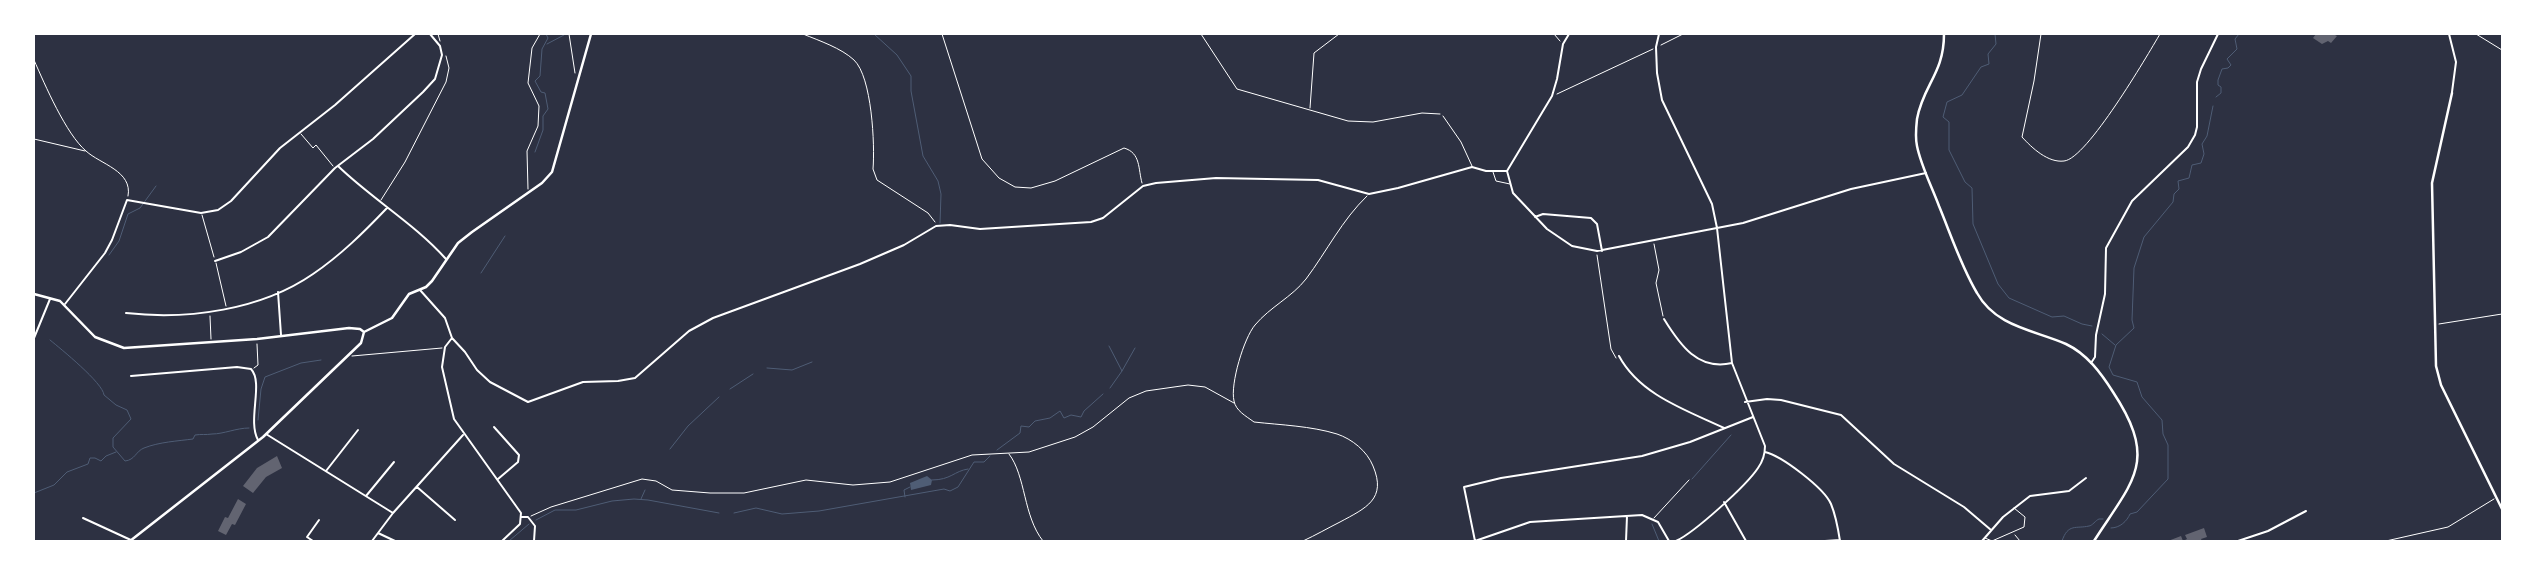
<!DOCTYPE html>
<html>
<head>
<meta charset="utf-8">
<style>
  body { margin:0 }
  #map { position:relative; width:2536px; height:575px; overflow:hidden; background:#2d3142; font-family:"Fira Sans",sans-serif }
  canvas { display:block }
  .frame { position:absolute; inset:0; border:35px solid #fff; pointer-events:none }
</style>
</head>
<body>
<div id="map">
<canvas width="2536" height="575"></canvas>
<div class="frame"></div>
</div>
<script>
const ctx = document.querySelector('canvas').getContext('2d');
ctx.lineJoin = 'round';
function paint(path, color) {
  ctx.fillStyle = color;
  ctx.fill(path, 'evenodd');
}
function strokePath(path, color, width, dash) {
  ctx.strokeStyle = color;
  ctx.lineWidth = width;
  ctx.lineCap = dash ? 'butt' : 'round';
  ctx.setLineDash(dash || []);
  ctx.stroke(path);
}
const water = new Path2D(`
  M927 476 932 480 931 485 911 490 910 483Z`);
const stream = new Path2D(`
  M874 34 897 55 911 76V91L923 156 938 181 941 194 940 223
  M1995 34 1996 44 1988 54 1989 64 1981 67 1962 95 1947 102 1943 117 1949 122V150L1965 182 1972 188 1973 224 1998 284 2009 298 2052 317 2064 316 2082 324 2092 326
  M547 44 564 35
  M2216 97 2221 93V87L2218 85V80L2222 69 2228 68 2231 65 2227 59 2237 49 2235 39 2239 34
  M535 152 543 130V116L548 109 545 93 541 92 535 81 540 76 542 49 548 38 546 34
  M109 255 119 241 128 214 140 208 156 186
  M481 273 505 236
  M2102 334 2115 345
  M50 340C61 349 103 383 104 395L116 405 127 410 131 419 113 438V447L125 461C135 460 136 451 144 448 159 442 178 441 193 439L195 435C201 434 206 435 212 434 224 434 236 428 249 428
  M1109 346 1122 371 1110 388
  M767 368 792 370 812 362
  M1122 371 1135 348
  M730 389 753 374
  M258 420 261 389 265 377 301 363 321 360
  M670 449 688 426 719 397
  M997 450 1020 433 1021 426 1029 427 1035 421 1050 418 1060 411 1064 418 1071 415 1081 417 1084 411 1103 394
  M1692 479 1731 435
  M932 480C951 480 954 471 968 469
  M34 493 54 485 67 472 88 464 90 458H95L101 461 106 456 116 452
  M905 497 904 490 910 487
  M641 499 645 490
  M734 513 756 508 782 514 819 511 944 489 950 491 958 487 974 462H984L990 456
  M536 520 555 510H576L612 501 634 499 648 500 719 513
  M1652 524 1659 541
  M2111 528C2120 528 2127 521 2130 514L2137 512 2168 479V445L2163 434 2162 420 2142 397 2137 382 2113 375 2109 367 2116 345 2134 328 2132 320 2134 268 2144 237 2173 202 2174 194 2179 189 2178 181 2189 178 2192 165 2201 163 2204 154 2202 144 2207 136 2213 106
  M509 541 529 524
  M2062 541C2068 523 2076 529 2089 526 2092 526 2096 520 2099 519H2103`);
const building = new Path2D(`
  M2316 34H2333L2337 36 2331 43 2328 41 2322 44 2313 38Z
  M277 456 282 468 266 477 253 493 243 486 257 468Z
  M238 499 246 504 235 525 232 524 226 535 218 531 225 517 228 518Z
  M2204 528 2207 537 2201 539 2202 541H2168L2181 536 2183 541 2187 539 2185 535Z`);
const path = new Path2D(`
  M438 34 440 41
  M569 34 575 73
  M803 34C820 41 841 48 854 60 872 77 875 145 873 169L877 180 928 213 935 222
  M942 34 982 159 999 178 1015 187 1031 188 1055 181 1124 148C1141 153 1138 169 1142 183
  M1201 34 1237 89 1348 121 1373 122 1422 113 1440 114
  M1554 34 1560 41
  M2041 34 2034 81 2022 137C2032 148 2048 163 2064 161 2087 159 2147 56 2160 34
  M2476 34 2502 50
  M1661 45 1683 34
  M34 60C45 85 66 134 86 151 100 164 133 171 128 196
  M1557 94 1653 49
  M1310 108 1314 53 1339 34
  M301 134 313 148 316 145 333 166
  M34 139 85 151
  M528 189 527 151 538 126 539 106 528 83 532 48 540 34
  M381 200 405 162 446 82 449 68 446 56
  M202 215 214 257
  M1654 244 1659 270 1656 283 1663 316
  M1597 255 1611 349 1616 358
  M216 263 226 306
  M210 316 211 339
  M2439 324 2502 314
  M352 356 442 348
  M254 368 258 365 257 344
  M1009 454C1026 476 1023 516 1043 541
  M531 516 551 507 642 479 656 481 672 490 710 493H744L806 480 853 485 890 482 972 455 1029 452 1075 437 1093 427 1129 398 1146 391 1188 385 1205 387 1234 403
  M2015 535 2020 541
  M1303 541C1316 535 1328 528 1340 522 1366 508 1387 499 1373 466 1367 451 1352 439 1337 434 1311 426 1281 425 1254 422 1246 416 1236 411 1234 401 1230 384 1244 338 1255 325 1270 307 1292 297 1306 279 1327 251 1342 220 1367 196
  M2386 541 2448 527 2494 499`);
const service = new Path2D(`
  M1443 116 1461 142 1472 166
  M1493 172 1496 181 1510 184
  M1654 518 1689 480
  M1985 538 1992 541
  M1992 541 2024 527 2025 517 2014 508`);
const minor = new Path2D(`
  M1569 34 1563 44 1557 79 1552 96 1507 171 1513 193 1547 229 1572 246 1597 251 1743 223 1851 189 1926 173
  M1659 34 1656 47 1657 73 1662 100 1712 204 1717 228 1732 363 1765 446C1765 454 1763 461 1758 468 1746 486 1695 532 1676 541
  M2449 34 2456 62 2452 92
  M338 166C372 199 415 224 446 259
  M1535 217 1543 214 1591 218 1597 224 1602 251
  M215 261 241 252 268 237 335 168 373 139 423 92 435 79 442 55 440 46 430 34
  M420 290 445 318 452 338 465 352 477 370 490 382 528 402 583 382 618 381 635 378 689 331 713 318 860 264 904 245 936 226 950 225 980 229 1091 222 1103 218 1143 186 1156 183 1216 178 1318 180 1369 194 1398 188 1472 167 1486 171H1507
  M278 292 281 335
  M65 304 105 253 112 240 127 200 201 213 218 210 231 201 280 148 335 105 415 34
  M126 313C188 320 261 310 313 274 341 255 364 232 387 208
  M1664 319C1680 345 1698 371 1732 363
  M34 338 50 299
  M452 338 445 347 442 367 454 419 521 513 520 524 502 541
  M1619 356C1640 395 1686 410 1724 428
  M2091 363 2095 357 2096 335 2105 294 2106 248 2132 201 2188 147 2195 135 2197 127V82L2201 69 2218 34
  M131 376 237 367 251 369C264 383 247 420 258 440
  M1745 402 1767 399 1781 400 1841 415 1894 464 1964 507 1991 530
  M494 427 519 455 518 462 498 479
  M266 434 393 513
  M1765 452C1782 456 1824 488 1831 504 1836 516 1838 528 1840 541
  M326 471 358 430
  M417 487 455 520
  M366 496 394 462
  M1724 502 1746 541
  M521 517H528L535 526 534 541
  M83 518 133 541
  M378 533 395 541
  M313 541 307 537 319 520
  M372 541 393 513 463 435
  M1626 541 1627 516
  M1669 541 1658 522 1642 515 1530 522 1475 541 1464 487 1501 478 1642 456 1690 442 1753 417
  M1825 541 1840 540
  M1982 541 2003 517 2030 496 2069 491 2086 478
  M2238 541 2268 531 2306 511`);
const tertiary = new Path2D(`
  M2452 93 2432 183 2436 366 2441 385 2502 509
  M34 294 60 301 95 337 124 348 257 339 349 328 360 329 364 332
  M364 332 392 318 409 294 426 287 432 281 458 243 472 232 542 183 552 172 591 34
  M130 541 263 437 361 343 364 332`);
const secondary = new Path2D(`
  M1944 34C1944 74 1923 85 1917 119 1916 128 1915 137 1917 146 1921 166 1932 187 1939 206 1951 235 1961 266 1977 293 1996 327 2034 330 2066 344 2087 354 2101 373 2113 392 2159 462 2133 480 2094 541`);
paint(water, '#4f5d75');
strokePath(stream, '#4f5d75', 1);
paint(building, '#626471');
strokePath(path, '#fff', 1);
strokePath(service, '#fff', 1);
strokePath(minor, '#fff', 2);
strokePath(tertiary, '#fff', 2.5);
strokePath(secondary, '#fff', 2.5);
</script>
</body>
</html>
